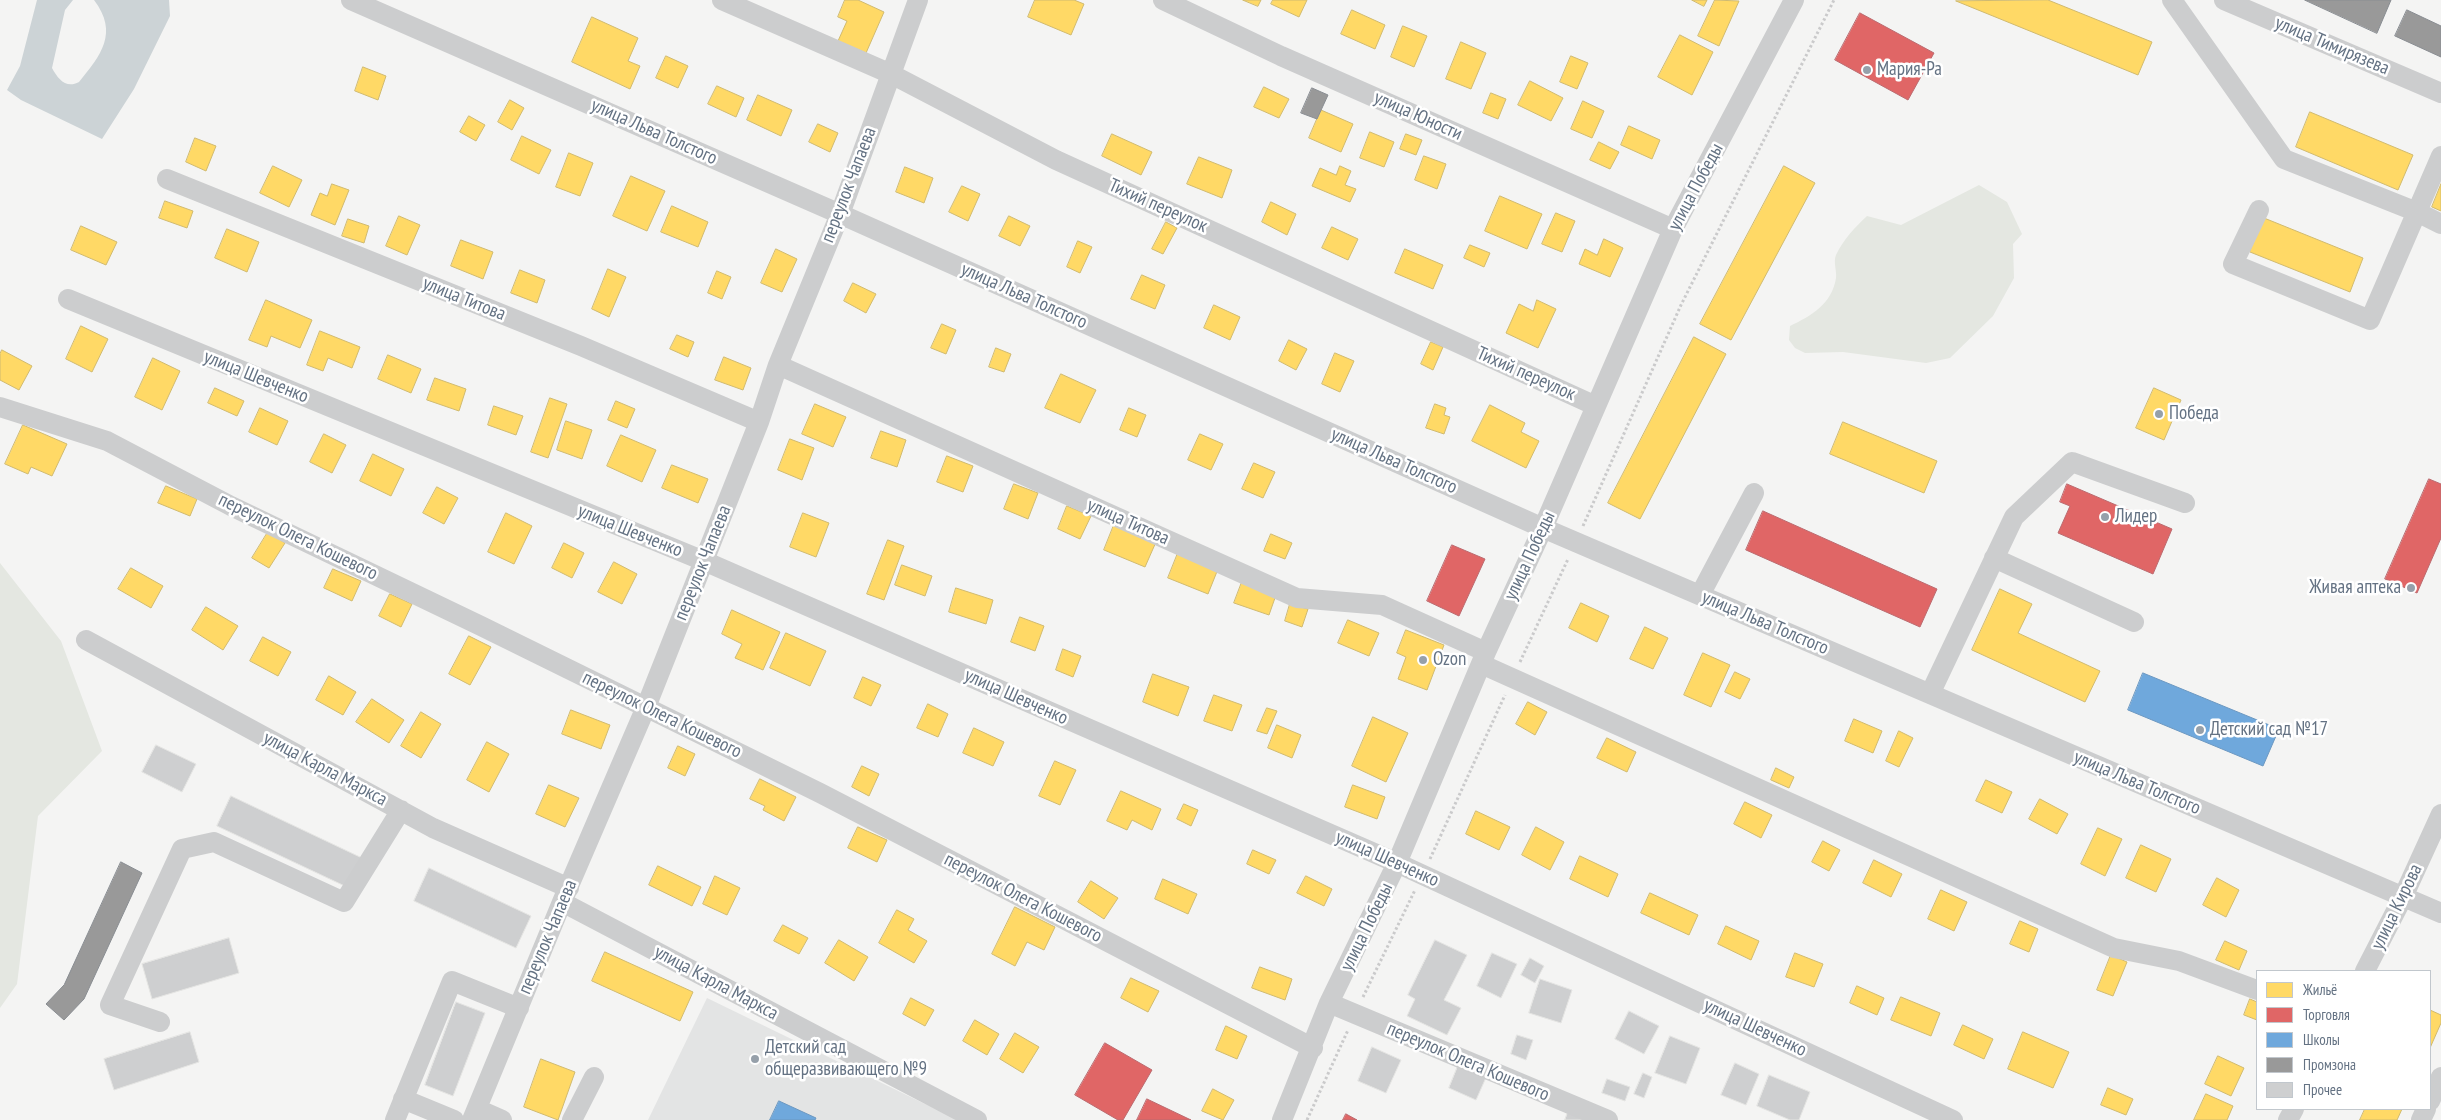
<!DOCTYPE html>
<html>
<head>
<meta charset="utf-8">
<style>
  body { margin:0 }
  #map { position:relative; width:2441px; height:1120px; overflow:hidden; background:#f4f4f3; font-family:"PT Sans Narrow",sans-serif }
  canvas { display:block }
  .legend { position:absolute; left:2256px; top:970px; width:175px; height:140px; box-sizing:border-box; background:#fff; border:1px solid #c1c7cd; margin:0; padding:6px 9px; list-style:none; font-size:15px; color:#647283 }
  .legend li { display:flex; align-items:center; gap:10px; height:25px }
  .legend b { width:25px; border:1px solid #c1c7cd }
</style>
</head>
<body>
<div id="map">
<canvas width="2441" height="1120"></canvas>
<ul class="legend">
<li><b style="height:14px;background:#ffd966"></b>Жильё</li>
<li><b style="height:14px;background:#e06666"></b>Торговля</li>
<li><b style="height:14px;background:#6fa8dc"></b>Школы</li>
<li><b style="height:14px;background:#999"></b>Промзона</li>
<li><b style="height:14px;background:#cecfd0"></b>Прочее</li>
</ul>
</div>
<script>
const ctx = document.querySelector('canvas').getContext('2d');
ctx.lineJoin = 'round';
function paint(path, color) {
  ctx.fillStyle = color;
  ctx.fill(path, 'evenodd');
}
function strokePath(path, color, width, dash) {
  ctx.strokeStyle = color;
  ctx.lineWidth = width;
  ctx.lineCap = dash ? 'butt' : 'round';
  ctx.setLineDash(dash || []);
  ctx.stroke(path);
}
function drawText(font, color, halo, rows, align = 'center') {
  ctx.font = font + ' "PT Sans Narrow",sans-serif';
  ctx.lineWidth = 5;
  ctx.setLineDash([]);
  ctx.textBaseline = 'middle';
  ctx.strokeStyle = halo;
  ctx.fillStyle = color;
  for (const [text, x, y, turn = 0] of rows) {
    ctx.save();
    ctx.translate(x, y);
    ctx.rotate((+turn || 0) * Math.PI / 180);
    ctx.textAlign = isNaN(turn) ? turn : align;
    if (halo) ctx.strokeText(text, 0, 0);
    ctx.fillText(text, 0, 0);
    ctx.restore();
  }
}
const built = new Path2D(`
  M707 998 958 1120H648Z`);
const green = new Path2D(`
  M1979 185 2007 202 2022 234 2013 244 2014 278 1993 316 1950 358 1926 363 1843 352 1805 353 1795 348 1789 340 1790 326C1811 316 1832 304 1836 278 1837 271 1833 262 1836 255 1843 240 1855 227 1867 216L1901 225Z
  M0 563 61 641 102 751 38 816 17 984 0 1008Z`);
const water = new Path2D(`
  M37 0H73L65 10 52 68C58 79 66 89 79 82 101 55 119 33 94 0H169L170 16 134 89 102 139 21 100 7 90 20 66Z`);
const homes = new Path2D(`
  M845 0H858L884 12 866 53 838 41 847 21 838 17Z
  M1035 0H1074L1084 4 1071 35 1028 17Z
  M1243 0H1261L1258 6Z
  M1273 0H1307L1299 17 1271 4Z
  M1692 0H1707L1704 6Z
  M1715 0 1739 1 1719 46 1698 36Z
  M2048 0 2152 42 2138 75 1956 1Z
  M1352 10 1385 25 1375 49 1341 34Z
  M592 17 638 38 628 61 640 66 630 89 572 62Z
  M1403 26 1427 36 1414 67 1391 57Z
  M1680 35 1713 52 1692 95 1658 77Z
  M1461 42 1486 53 1471 89 1446 79Z
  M666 56 688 66 678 88 656 78Z
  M1571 56 1588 63 1577 89 1560 82Z
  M363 67 386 76 378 100 355 91Z
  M1530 81 1563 98 1551 121 1518 105Z
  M717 86 744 98 736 117 708 104Z
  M1264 87 1289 99 1279 118 1254 107Z
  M1491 93 1506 99 1498 119 1483 113Z
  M758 95 792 110 781 136 747 120Z
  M510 100 524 108 512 130 498 122Z
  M1583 101 1604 111 1592 138 1571 129Z
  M1321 110 1353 124 1341 152 1309 138Z
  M2310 112 2413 155 2398 190 2296 147Z
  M469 116 485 125 476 141 460 132Z
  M818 124 838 133 830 152 809 142Z
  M1629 126 1660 140 1652 159 1621 145Z
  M1370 132 1394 142 1384 167 1360 158Z
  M1112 134 1152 152 1141 175 1102 156Z
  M1406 134 1422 140 1416 155 1400 149Z
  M522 136 551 150 539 174 511 160Z
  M195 138 216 146 206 171 186 162Z
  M1599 142 1619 152 1610 169 1590 160Z
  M569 153 593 163 580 196 556 187Z
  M1424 156 1446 164 1437 189 1415 180Z
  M1199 157 1232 170 1222 198 1187 184Z
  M273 166 302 180 289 207 260 193Z
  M1340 166 1351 171 1345 185 1356 189 1350 202 1312 186 1320 168 1336 175Z
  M1784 166 1815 183 1731 340 1700 324Z
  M905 167 933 178 924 203 896 192Z
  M631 176 665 191 647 231 613 216Z
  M332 184 349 190 335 225 311 215 320 193 327 196Z
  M2441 184V211L2432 207Z
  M962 186 980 194 968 221 949 212Z
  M1500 196 1542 214 1527 249 1485 231Z
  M165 201 193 211 187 228 159 218Z
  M1271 202 1296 214 1287 235 1262 222Z
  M672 206 708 222 698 247 661 232Z
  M1556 213 1575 221 1562 252 1542 244Z
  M399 216 420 225 407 255 386 246Z
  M1009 216 1030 226 1020 246 999 236Z
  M2264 218 2363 258 2350 292 2250 252Z
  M348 219 369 226 364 243 342 236Z
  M1166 222 1177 228 1163 254 1152 249Z
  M81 226 117 242 106 265 71 250Z
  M1332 227 1358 239 1348 260 1322 248Z
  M227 229 259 242 247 272 215 258Z
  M1604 239 1623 248 1610 277 1579 264 1585 249 1597 255Z
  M461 240 493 252 483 279 451 266Z
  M1078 241 1092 247 1080 273 1067 267Z
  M1470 245 1490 253 1484 267 1464 258Z
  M776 249 797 259 782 292 761 283Z
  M1405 249 1443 265 1433 289 1395 273Z
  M608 269 626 277 609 317 592 309Z
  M520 270 545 280 537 303 511 293Z
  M717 271 731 277 722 299 708 293Z
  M1142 275 1165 285 1155 309 1131 299Z
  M853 283 876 294 866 313 844 301Z
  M266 300 312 320 300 348 271 336 267 347 249 340Z
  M1537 300 1556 309 1538 348 1506 333 1519 304 1533 311Z
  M1214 305 1240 317 1230 340 1204 328Z
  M942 324 956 330 946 354 931 348Z
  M81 326 108 339 92 372 66 359Z
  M320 331 360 347 352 368 328 358 323 371 307 365Z
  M677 335 694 342 688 357 670 349Z
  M1694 337 1726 354 1640 519 1608 503Z
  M1289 340 1307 349 1296 370 1279 361Z
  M1431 342 1443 347 1433 370 1421 364Z
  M996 348 1011 354 1004 372 989 367Z
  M2 350 32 366 19 390 0 380V354Z
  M1335 353 1354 361 1340 392 1322 384Z
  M388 355 421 369 411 393 378 379Z
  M724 357 751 368 743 390 715 380Z
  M153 358 180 371 162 410 135 397Z
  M1061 374 1096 390 1080 423 1045 408Z
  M435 378 466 389 459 411 427 400Z
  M215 388 244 401 237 416 208 403Z
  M2154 388 2181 400 2164 440 2136 428Z
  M550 398 567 404 548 458 531 452Z
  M616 401 635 409 627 428 608 420Z
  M815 404 846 417 833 447 802 434Z
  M1435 404 1446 408 1444 415 1450 417 1444 434 1426 428Z
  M1490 405 1525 423 1521 432 1539 441 1526 468 1472 441Z
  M494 406 523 416 516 435 488 425Z
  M260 408 288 421 277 445 249 432Z
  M1129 408 1146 415 1137 437 1120 430Z
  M566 421 592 430 582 459 557 450Z
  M1843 422 1937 461 1924 493 1830 454Z
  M23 425 67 444 52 476 31 467 28 474 5 464Z
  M881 431 906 440 897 467 871 458Z
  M324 434 346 445 332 473 310 462Z
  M1200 434 1223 444 1211 470 1188 460Z
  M621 435 656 450 642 482 607 466Z
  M790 439 814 448 802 480 778 470Z
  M373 454 404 469 391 496 360 481Z
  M947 456 973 466 963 492 937 482Z
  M1254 463 1275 472 1263 498 1242 489Z
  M672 465 708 479 698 503 662 488Z
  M1014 484 1038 493 1028 519 1004 509Z
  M166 486 197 499 190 516 158 503Z
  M437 487 458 498 444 524 423 513Z
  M1067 506 1091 516 1080 539 1058 529Z
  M506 513 532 526 514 564 488 552Z
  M803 513 829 523 816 557 790 547Z
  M1114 525 1156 542 1145 567 1104 550Z
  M268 532 285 543 269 568 252 558Z
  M1271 534 1292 543 1285 559 1264 551Z
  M888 540 904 546 884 600 867 594Z
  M564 543 584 553 572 578 552 568Z
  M1178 553 1218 569 1208 594 1168 578Z
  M614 562 637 574 622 604 598 592Z
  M902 565 932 576 925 596 895 585Z
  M131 568 163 586 151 608 118 589Z
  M333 569 361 581 352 601 324 588Z
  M1242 582 1276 595 1269 615 1234 603Z
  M956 588 993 600 986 624 949 612Z
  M2000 589 2032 604 2018 633 2100 671 2085 702 1972 650Z
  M390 594 412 604 401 627 379 616Z
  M1581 603 1609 616 1597 642 1569 628Z
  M1290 604 1308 609 1302 627 1285 621Z
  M206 607 238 626 223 650 192 630Z
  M732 610 780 632 763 670 735 658 742 644 722 634Z
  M1020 617 1044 626 1035 651 1011 642Z
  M1348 620 1379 633 1369 656 1338 643Z
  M1645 627 1668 638 1653 669 1630 659Z
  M1406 630 1444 645 1427 690 1398 679 1406 657 1397 653Z
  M786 633 826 651 810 686 770 668Z
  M469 636 491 647 470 685 449 674Z
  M263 637 291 652 278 676 250 661Z
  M1063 649 1081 656 1073 677 1056 670Z
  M1703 653 1730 665 1711 707 1684 695Z
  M1735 672 1750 679 1740 699 1725 692Z
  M1153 674 1189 687 1178 716 1143 702Z
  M329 676 356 692 343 715 316 700Z
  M863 677 881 685 871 706 854 698Z
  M1214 695 1242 705 1232 731 1204 721Z
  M372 699 404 720 389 743 356 722Z
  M1528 702 1547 712 1535 735 1516 724Z
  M928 704 948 714 938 737 917 728Z
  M1267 708 1277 711 1267 734 1257 731Z
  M571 710 610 725 601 749 562 734Z
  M421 712 441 724 421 758 401 746Z
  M1373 717 1408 733 1386 782 1352 766Z
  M1854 719 1882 731 1873 753 1845 741Z
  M1277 725 1301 735 1292 758 1268 748Z
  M974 728 1004 742 993 766 963 753Z
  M1899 731 1913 738 1899 767 1886 761Z
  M1607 738 1636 752 1627 772 1597 758Z
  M487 742 509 754 489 792 467 780Z
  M678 746 695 754 685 776 668 768Z
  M1055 761 1076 770 1060 805 1039 796Z
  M862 766 879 774 869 796 852 787Z
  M1776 768 1794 777 1789 788 1771 780Z
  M760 779 796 797 784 821 763 810 765 806 750 799Z
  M1986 780 2012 792 2002 813 1976 801Z
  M549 785 579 798 565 827 536 814Z
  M1353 785 1385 797 1377 819 1345 807Z
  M1121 791 1161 809 1152 830 1132 820 1127 830 1107 821Z
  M2040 799 2068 814 2057 834 2029 819Z
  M1745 802 1772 815 1761 838 1734 824Z
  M1184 804 1198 810 1191 826 1177 819Z
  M1476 811 1510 827 1499 850 1466 834Z
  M858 827 887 840 877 862 848 848Z
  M1536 827 1564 842 1550 870 1522 855Z
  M2098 828 2122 839 2105 876 2081 864Z
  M1823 841 1840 850 1829 871 1812 862Z
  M2141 845 2171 859 2156 892 2126 878Z
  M1253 850 1276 860 1269 874 1247 864Z
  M1580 856 1618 874 1608 897 1570 879Z
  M1874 860 1902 874 1891 897 1863 883Z
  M658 866 701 887 692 906 649 885Z
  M715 876 740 888 727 915 703 904Z
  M1306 876 1332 889 1324 906 1297 893Z
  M2217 878 2239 890 2226 917 2203 905Z
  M1163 879 1197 894 1188 914 1155 899Z
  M1091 881 1118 898 1104 919 1078 902Z
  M1941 890 1967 902 1954 931 1928 919Z
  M1650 893 1698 915 1689 935 1641 913Z
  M1015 907 1055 927 1044 950 1027 942 1015 966 992 954Z
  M897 910 914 919 908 930 927 941 914 963 879 943Z
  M2020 921 2038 929 2029 952 2010 944Z
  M783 925 808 938 799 954 774 941Z
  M1726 926 1759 941 1751 960 1718 944Z
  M839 940 868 957 854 981 825 963Z
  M2225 941 2247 951 2239 970 2216 960Z
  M605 952 693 992 680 1021 592 981Z
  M1795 953 1823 964 1814 987 1786 977Z
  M2111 955 2127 962 2113 996 2097 990Z
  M1260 967 1292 979 1285 1000 1252 988Z
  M1131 978 1159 991 1148 1012 1121 998Z
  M1857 986 1884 998 1877 1015 1850 1003Z
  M1901 997 1940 1013 1931 1036 1891 1020Z
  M911 998 934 1010 925 1026 903 1014Z
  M2250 999 2257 1002V1020L2244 1015Z
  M2430 1010 2441 1015V1023L2430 1048Z
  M975 1020 999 1034 987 1055 963 1041Z
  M1963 1025 1993 1039 1984 1059 1954 1045Z
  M1226 1026 1247 1036 1237 1059 1216 1050Z
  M2023 1032 2069 1052 2053 1088 2008 1069Z
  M1015 1033 1039 1047 1023 1073 1000 1059Z
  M2218 1056 2244 1068 2231 1096 2205 1084Z
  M541 1059 575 1072 558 1120 524 1107Z
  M2108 1088 2133 1099 2126 1115 2101 1105Z
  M1213 1089 1234 1100 1223 1120 1202 1111Z
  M2206 1094 2233 1106 2227 1120H2194Z
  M2365 1109H2402L2397 1120H2360Z`);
const shops = new Path2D(`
  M1860 13 1934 53 1908 100 1835 60Z
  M2429 479 2441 484V538L2417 593 2385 579Z
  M2067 484 2172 529 2153 574 2058 533 2070 506 2060 502Z
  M1763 511 1937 589 1920 627 1746 550Z
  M1452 545 1485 559 1459 616 1427 601Z
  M1105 1043 1152 1070 1123 1120H1118L1075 1095Z
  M1147 1099 1191 1120H1137Z
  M1346 1114 1357 1120H1343Z`);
const schools = new Path2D(`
  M2143 673 2279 729 2263 766 2128 710Z
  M779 1101 816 1118 815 1120H770Z`);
const industry = new Path2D(`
  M2305 0H2391L2377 33Z
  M2407 10 2441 26V57L2395 36Z
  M1312 88 1328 95 1317 119 1301 113Z
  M121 862 142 873 84 999 64 1020 46 1004 64 985Z`);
const building = new Path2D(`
  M156 745 196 764 182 792 142 772Z
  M231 796 362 858 349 888 217 826Z
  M429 868 531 916 516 948 414 901Z
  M229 938 239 973 152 999 142 964Z
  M1435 940 1467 955 1444 1000 1461 1008 1447 1035 1407 1016 1415 999 1408 995Z
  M1492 953 1517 964 1501 998 1477 986Z
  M1530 958 1544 966 1535 983 1521 975Z
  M1540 979 1572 990 1561 1023 1529 1013Z
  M456 1002 485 1013 453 1096 425 1085Z
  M1629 1011 1659 1026 1644 1054 1615 1039Z
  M190 1032 199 1062 114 1090 104 1059Z
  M1517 1035 1533 1040 1526 1060 1511 1054Z
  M1670 1036 1700 1048 1686 1084 1655 1073Z
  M1372 1047 1401 1060 1386 1093 1358 1081Z
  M1460 1061 1488 1073 1476 1100 1449 1088Z
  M1735 1063 1759 1074 1746 1105 1721 1095Z
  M1643 1073 1652 1077 1644 1098 1634 1094Z
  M1769 1075 1810 1092 1799 1120H1790L1757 1106Z
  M1607 1079 1630 1087 1625 1101 1602 1093Z
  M1569 1109 1594 1120H1565Z`);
const path = new Path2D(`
  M1583 526 1681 305 1834 0
  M1520 662 1568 559
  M1430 859 1505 695
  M1363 997 1415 890
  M1307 1120 1348 1030`);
const minor = new Path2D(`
  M351 0 840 214 1543 528 2441 913
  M722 0 891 74 1056 160 1596 406
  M1163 0 1281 56 1673 229
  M2172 0 2284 159 2417 212 2441 224
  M2224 0 2441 93
  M167 179 581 346 759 422
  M2259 210 2233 264 2370 320 2441 156
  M68 299 704 561 1397 863 1953 1120
  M778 365 1297 598 1382 605 1486 652
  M0 407 107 441 231 506 481 626 820 793 1313 1048
  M1994 558 2134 622
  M1700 595 1754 493
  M86 640 433 828 569 888
  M1481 664 2114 948 2179 961 2257 990
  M1930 694 2014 517 2072 462 2185 503
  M562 902 977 1120
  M2365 971 2403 897 2441 814
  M1329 1003 1608 1120
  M160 1022 110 1005 182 849 214 842 344 902 401 810
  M403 1099 454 1120
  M2430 1101 2441 1077
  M477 1109 502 1120
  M395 1120 452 981 519 1008
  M472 1120 562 902 646 707 759 422 778 365 840 214 918 0
  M572 1120 594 1077
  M1282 1120 1329 1003 1397 863 1486 652 1543 528 1673 229 1794 0
  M2288 1120 2294 1109
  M2421 1120 2426 1109`);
const markers = [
  [1867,70,5,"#96a0aa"],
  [2159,414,5,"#96a0aa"],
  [2105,517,5,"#96a0aa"],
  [2411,588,5,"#96a0aa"],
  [1423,660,5,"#96a0aa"],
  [2200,730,5,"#96a0aa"],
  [755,1059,5,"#96a0aa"]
];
const streetNames = [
  ["улица Тимирязева",2332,46,23],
  ["улица Юности",1418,116,24],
  ["улица Льва Толстого",654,132,24],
  ["переулок Чапаева",849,185,-69],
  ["улица Победы",1696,187,-62],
  ["Тихий переулок",1158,206,24],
  ["улица Льва Толстого",1024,296,24],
  ["улица Титова",464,299,22],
  ["Тихий переулок",1526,374,24],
  ["улица Шевченко",256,377,22],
  ["улица Льва Толстого",1394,461,24],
  ["улица Титова",1128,522,24],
  ["улица Шевченко",630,531,22],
  ["переулок Олега Кошевого",298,537,26],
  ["улица Победы",1530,556,-65],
  ["переулок Чапаева",703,563,-68],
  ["улица Льва Толстого",1765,623,23],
  ["улица Шевченко",1016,697,24],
  ["переулок Олега Кошевого",662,715,26],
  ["улица Карла Маркса",325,769,28],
  ["улица Льва Толстого",2137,783,23],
  ["улица Шевченко",1387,859,24],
  ["переулок Олега Кошевого",1023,898,27],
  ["улица Кирова",2397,907,-64],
  ["улица Победы",1367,927,-64],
  ["переулок Чапаева",548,937,-67],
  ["улица Карла Маркса",716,983,28],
  ["улица Шевченко",1755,1028,25],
  ["переулок Олега Кошевого",1468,1062,23]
];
const poiNames = [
  ["Мария-Ра",1877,70],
  ["Победа",2169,414],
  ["Лидер",2115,517],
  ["Живая аптека",2401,588,"right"],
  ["Ozon",1433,660],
  ["Детский сад №17",2210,730],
  ["Детский сад",765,1048],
  ["общеразвивающего №9",765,1070]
];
paint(built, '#e3e4e4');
paint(green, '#e4e7e1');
paint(water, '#ccd3d6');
paint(homes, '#ffd966');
strokePath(homes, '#d0ba6f', 1);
paint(shops, '#e06666');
strokePath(shops, '#bb6a6f', 1);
paint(schools, '#6fa8dc');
strokePath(schools, '#6c98c1', 1);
paint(industry, '#999');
strokePath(industry, '#898d92', 1);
paint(building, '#cecfd0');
strokePath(building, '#e4e4e2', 1);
strokePath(path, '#cacacb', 3, [2.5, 2.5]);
strokePath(minor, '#cccdce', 20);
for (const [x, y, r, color] of markers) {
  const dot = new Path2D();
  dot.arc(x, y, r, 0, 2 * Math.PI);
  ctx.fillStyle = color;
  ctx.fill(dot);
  strokePath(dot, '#fff', 2);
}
drawText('19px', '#647283', '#fff', streetNames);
drawText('19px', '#647283', '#fff', poiNames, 'left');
</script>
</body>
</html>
